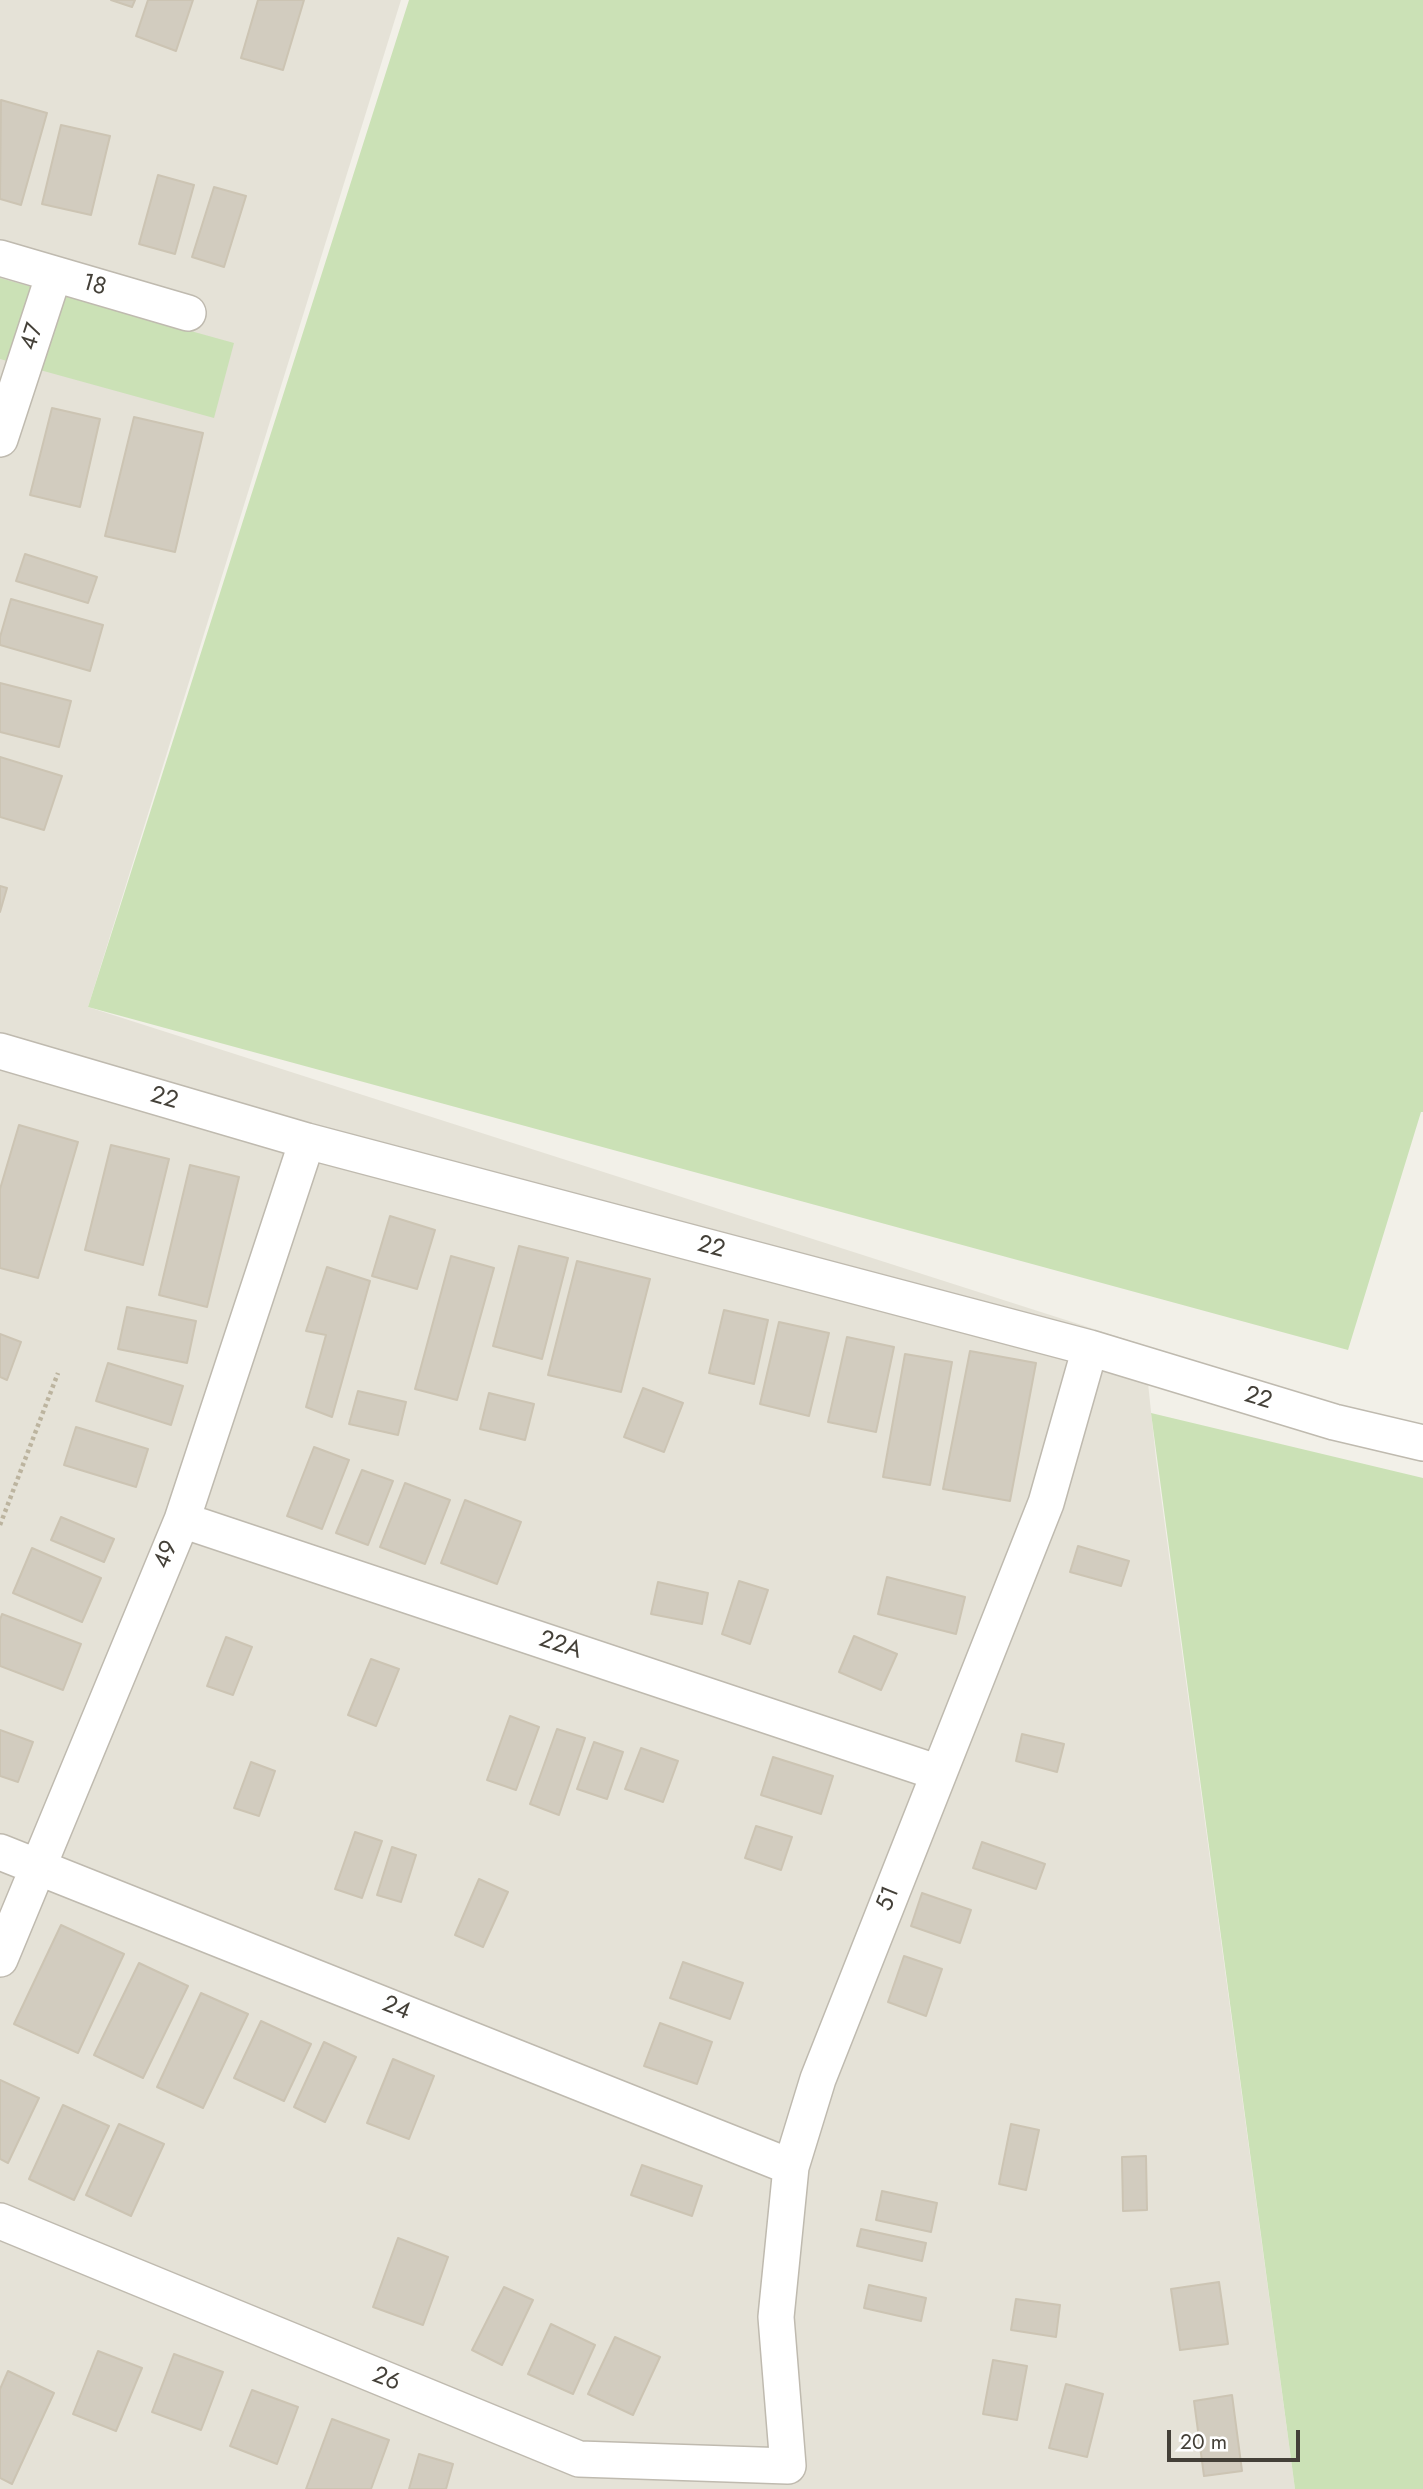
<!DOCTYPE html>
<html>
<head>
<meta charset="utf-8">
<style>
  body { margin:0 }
  #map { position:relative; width:1423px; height:2489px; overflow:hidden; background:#f2f0e8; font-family:Jost,sans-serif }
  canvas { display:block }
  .scale { position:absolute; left:1167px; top:2430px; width:133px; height:32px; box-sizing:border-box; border:4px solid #444038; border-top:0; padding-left:9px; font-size:21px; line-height:24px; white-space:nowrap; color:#444038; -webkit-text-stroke:5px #fff; paint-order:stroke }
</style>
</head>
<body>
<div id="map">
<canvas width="1423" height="2489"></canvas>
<div class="scale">20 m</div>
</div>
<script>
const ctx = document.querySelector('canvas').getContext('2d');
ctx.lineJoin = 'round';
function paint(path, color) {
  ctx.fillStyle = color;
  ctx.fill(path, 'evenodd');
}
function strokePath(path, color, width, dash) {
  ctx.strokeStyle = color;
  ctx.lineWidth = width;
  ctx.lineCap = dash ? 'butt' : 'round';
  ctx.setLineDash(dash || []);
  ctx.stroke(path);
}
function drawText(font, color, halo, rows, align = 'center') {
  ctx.font = font + ' Jost,sans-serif';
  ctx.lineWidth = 7;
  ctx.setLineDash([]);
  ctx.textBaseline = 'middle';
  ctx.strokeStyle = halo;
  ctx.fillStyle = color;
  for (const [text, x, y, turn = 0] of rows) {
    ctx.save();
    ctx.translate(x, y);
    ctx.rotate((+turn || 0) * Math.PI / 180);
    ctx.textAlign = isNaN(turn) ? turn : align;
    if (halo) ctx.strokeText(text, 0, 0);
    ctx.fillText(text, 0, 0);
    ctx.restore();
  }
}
const residential = new Path2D(`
  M0 0H401L88 1007 1144 1345 1156 1459 1295 2489H0Z`);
const green = new Path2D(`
  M409 0H1423V1112H1421L1348 1350 88 1007Z
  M0 278 234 343 214 418 0 359Z
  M1151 1413 1423 1478V2489H1295Z`);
const building = new Path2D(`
  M111 0H135L132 7Z
  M148 0H193L176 51 136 36Z
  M258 0H304L283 70 241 58Z
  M1 100 47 113 21 205 0 199Z
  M61 125 110 136 91 215 42 204Z
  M158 175 194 185 175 254 139 244Z
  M214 187 246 196 224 267 192 257Z
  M52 408 100 419 80 507 30 495Z
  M134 417 203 433 175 552 105 536Z
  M25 554 97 577 88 603 16 581Z
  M11 599 103 625 90 671 0 645V637Z
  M0 683 71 701 59 747 0 732Z
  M0 757 62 776 44 830 0 817Z
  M0 886 7 888 0 912Z
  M19 1125 78 1142 38 1278 0 1268V1189Z
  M111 1145 169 1159 143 1265 85 1250Z
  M190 1165 239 1177 207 1307 159 1295Z
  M390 1216 435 1230 417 1289 372 1276Z
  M519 1246 568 1258 542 1359 493 1346Z
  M451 1256 494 1268 457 1400 415 1389Z
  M577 1261 650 1279 621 1392 548 1375Z
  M327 1267 370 1281 332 1417 306 1407 326 1335 306 1331Z
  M127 1307 196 1321 187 1363 118 1349Z
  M724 1310 768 1320 754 1384 709 1373Z
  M779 1322 829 1333 809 1416 760 1404Z
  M0 1334 21 1342 7 1380 0 1377Z
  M847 1337 894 1347 876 1432 828 1422Z
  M970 1351 1036 1363 1010 1501 943 1489Z
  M905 1354 952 1362 930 1485 883 1477Z
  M108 1363 183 1386 171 1425 96 1401Z
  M643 1388 683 1403 664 1452 624 1437Z
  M358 1391 406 1402 398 1435 349 1424Z
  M489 1393 534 1404 525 1440 480 1429Z
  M76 1427 148 1449 136 1487 64 1465Z
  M314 1447 349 1460 322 1529 287 1516Z
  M362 1470 393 1481 368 1545 336 1533Z
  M405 1483 450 1500 425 1564 380 1547Z
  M465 1500 521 1522 497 1584 441 1563Z
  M61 1517 114 1539 104 1562 51 1540Z
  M1078 1546 1129 1561 1121 1586 1070 1572Z
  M32 1548 101 1578 82 1622 13 1593Z
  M887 1577 965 1597 956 1634 878 1614Z
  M739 1581 768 1590 750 1644 722 1634Z
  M658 1582 708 1593 702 1624 651 1614Z
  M2 1614 81 1644 63 1690 0 1666V1620Z
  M854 1636 897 1654 881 1690 839 1672Z
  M226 1637 252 1647 233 1695 207 1686Z
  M371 1659 399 1669 376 1726 348 1715Z
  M510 1716 539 1727 516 1790 487 1780Z
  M557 1729 585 1738 559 1815 530 1804Z
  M0 1730 33 1742 18 1782 0 1776Z
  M1022 1734 1064 1744 1057 1772 1016 1761Z
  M594 1742 623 1752 607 1799 577 1789Z
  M641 1748 678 1761 663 1802 625 1789Z
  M773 1757 833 1776 821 1814 761 1795Z
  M251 1762 275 1771 259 1816 234 1808Z
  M756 1826 792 1837 781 1870 745 1858Z
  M355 1832 382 1841 362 1898 335 1889Z
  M982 1842 1045 1864 1036 1889 973 1868Z
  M392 1847 416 1855 401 1902 377 1895Z
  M479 1879 508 1892 483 1947 455 1935Z
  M922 1893 971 1910 960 1943 911 1926Z
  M61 1925 124 1954 78 2053 14 2024Z
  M904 1956 942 1969 926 2016 888 2002Z
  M683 1962 743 1983 730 2019 670 1998Z
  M139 1963 188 1986 143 2078 94 2055Z
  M201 1993 248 2014 203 2108 157 2087Z
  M261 2021 311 2044 284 2101 234 2078Z
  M660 2023 712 2042 697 2084 644 2066Z
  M324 2042 356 2057 325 2122 294 2107Z
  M393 2059 434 2076 409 2139 367 2123Z
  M0 2080 39 2098 8 2163 0 2159Z
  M63 2105 109 2126 74 2200 29 2179Z
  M119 2124 164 2144 131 2216 86 2195Z
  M1011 2124 1039 2130 1026 2190 999 2184Z
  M1146 2156 1147 2210 1123 2211 1122 2157Z
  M642 2165 702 2186 692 2216 631 2195Z
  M882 2191 937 2203 931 2232 876 2220Z
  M861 2229 926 2243 922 2261 857 2246Z
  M398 2238 448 2257 423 2325 373 2307Z
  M1219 2282 1228 2344 1180 2350 1171 2289Z
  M869 2285 926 2298 921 2321 864 2308Z
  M504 2287 533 2300 502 2365 472 2350Z
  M1016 2299 1060 2305 1056 2337 1011 2330Z
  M551 2324 595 2345 573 2394 528 2374Z
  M615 2337 660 2357 633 2415 588 2394Z
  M98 2351 142 2368 116 2431 73 2414Z
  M174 2354 223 2372 201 2430 152 2412Z
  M993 2360 1027 2366 1017 2420 983 2414Z
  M8 2371 54 2393 12 2484 0 2478V2389Z
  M1066 2384 1103 2394 1087 2457 1049 2448Z
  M252 2390 298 2407 277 2464 230 2446Z
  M1232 2395 1242 2471 1204 2476 1194 2401Z
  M332 2419 389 2440 371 2489H306Z
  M419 2454 453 2464 446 2489H409Z`);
const path = new Path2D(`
  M0 1525 58 1373`);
const street = new Path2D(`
  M0 258 188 313
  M0 439 54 274
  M0 1051 307 1141 1090 1348 1334 1422 1423 1443
  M182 1520 939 1773
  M0 1852 791 2167
  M0 1959 182 1520 307 1141
  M0 2221 579 2459 788 2466 776 2317 791 2167 818 2079 1046 1503 1090 1348`);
const streetNames = [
  ["18",94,286,16],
  ["47",33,337,-72],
  ["22",164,1099,16],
  ["22",711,1248,15],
  ["22",1258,1399,17],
  ["49",167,1555,-67],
  ["22A",560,1646,18],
  ["51",889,1899,-68],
  ["24",396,2009,22],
  ["26",386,2380,22]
];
paint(residential, '#e5e2d7');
paint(green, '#cbe1b6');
paint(building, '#d2ccbf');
strokePath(building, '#ccc4b3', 2);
strokePath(street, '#bfbaaf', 38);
strokePath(path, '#bcb49f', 4.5, [3.5, 3.5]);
strokePath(street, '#fff', 35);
drawText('24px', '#444038', '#fff', streetNames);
</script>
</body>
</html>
